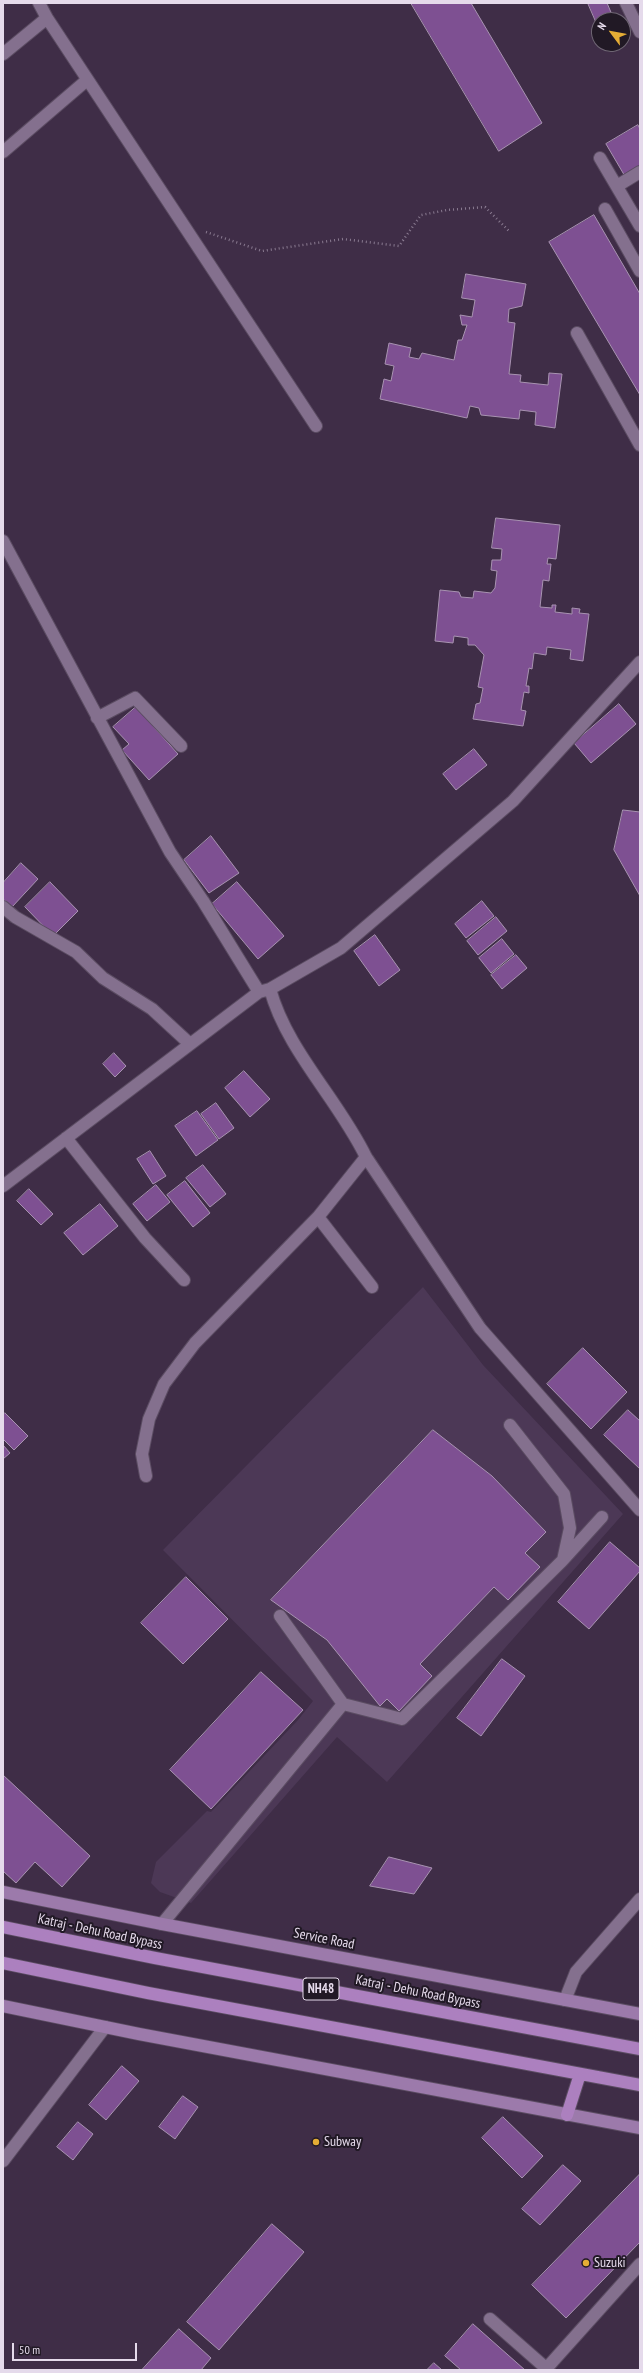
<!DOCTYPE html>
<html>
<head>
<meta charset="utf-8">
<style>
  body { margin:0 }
  #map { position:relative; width:643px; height:2373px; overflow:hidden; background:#3f2d47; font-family:"PT Sans Narrow",sans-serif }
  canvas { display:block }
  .frame { position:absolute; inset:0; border:4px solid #e5daeb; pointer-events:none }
  .north { position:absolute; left:591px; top:12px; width:40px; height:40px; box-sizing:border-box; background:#211925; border:1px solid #6f6674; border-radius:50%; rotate:302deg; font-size:11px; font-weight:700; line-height:16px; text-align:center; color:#e5daeb }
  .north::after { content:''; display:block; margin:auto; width:14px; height:18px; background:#e5ad35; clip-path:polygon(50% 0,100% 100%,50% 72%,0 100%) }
  .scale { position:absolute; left:12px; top:2343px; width:125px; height:18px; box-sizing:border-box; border:2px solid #e5daeb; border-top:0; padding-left:5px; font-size:12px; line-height:14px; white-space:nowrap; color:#e5daeb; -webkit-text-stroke:3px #211925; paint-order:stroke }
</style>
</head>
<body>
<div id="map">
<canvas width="643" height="2373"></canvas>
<div class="frame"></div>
<div class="north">N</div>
<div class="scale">50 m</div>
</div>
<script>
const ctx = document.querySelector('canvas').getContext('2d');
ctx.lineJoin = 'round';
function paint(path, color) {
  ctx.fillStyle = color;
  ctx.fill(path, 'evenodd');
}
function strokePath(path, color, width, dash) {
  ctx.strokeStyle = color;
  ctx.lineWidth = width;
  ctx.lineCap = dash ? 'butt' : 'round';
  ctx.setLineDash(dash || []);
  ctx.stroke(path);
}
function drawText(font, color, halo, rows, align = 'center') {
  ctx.font = font + ' "PT Sans Narrow",sans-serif';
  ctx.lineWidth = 4;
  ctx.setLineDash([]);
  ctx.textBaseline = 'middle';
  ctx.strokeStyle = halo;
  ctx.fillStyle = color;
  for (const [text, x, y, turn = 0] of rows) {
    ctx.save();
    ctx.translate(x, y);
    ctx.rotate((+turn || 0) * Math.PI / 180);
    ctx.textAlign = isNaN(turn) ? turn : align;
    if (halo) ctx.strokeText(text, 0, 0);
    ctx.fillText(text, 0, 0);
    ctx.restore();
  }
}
const built = new Path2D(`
  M423 1287 483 1365 623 1514 387 1782 337 1737 191 1903 160 1892 151 1883 156 1862 207 1811 211 1812 298 1720 313 1701 163 1550Z`);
const building = new Path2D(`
  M411 3H471L542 123 499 151Z
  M588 3H607L613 17 599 20 597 24Z
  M638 125 640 129V170L626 178 606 144Z
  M594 215 640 294V395L549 242Z
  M466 274 526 284 522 306 509 309 508 322 515 323 509 374 521 375 520 382 548 385 549 373 562 374 555 428 535 425 536 412 520 410 519 419 481 415 479 408 470 406 467 418 380 399 384 379 391 381 394 366 385 364 389 343 411 348 409 357 419 359 422 353 454 360 458 340H462L467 325H462L460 315 472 317 475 300 462 298Z
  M496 518 560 525 556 559 548 558 547 564H551L549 581 543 580 540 607 552 608V605H556L555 612 572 614V608L580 609 579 613 589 614 583 661 570 659 571 650 547 647 546 655 534 653 532 669 529 668 526 686H529V693L524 692 521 710 526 711 523 726 473 719 476 704 480 703 483 688 478 687 484 655 475 645H468V638L454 636 453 643 435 641 440 590 459 592 461 597 473 598 474 591 491 593 495 588 497 571 491 570 492 560H501L502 549 492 548Z
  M619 704 636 724 591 763 574 743Z
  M136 707 178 754 149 780 122 750 129 744 113 727Z
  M474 749 487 765 456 790 443 774Z
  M623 810 640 812V896L614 850Z
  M211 836 239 873 209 893 184 860Z
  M21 863 38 879 12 907 3 899V883Z
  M50 882 78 911 53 936 25 907Z
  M237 882 284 936 258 959 212 904Z
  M482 901 494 916 466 938 455 924Z
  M496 917 507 931 478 955 467 941Z
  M375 935 400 970 379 986 354 951Z
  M502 939 514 954 491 973 479 958Z
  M516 955 527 968 502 989 491 975Z
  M114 1053 126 1066 115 1077 103 1064Z
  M244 1071 270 1099 250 1117 225 1088Z
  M216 1103 234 1128 219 1139 201 1114Z
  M197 1111 218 1140 196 1156 175 1126Z
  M150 1151 166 1176 153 1184 137 1159Z
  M203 1165 226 1194 210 1207 186 1178Z
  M185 1181 210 1213 193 1227 167 1195Z
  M156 1185 170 1202 147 1221 133 1204Z
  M29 1189 53 1214 41 1225 17 1201Z
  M100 1204 118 1226 83 1255 64 1233Z
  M583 1348 627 1392 591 1429 547 1384Z
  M628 1410 640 1421V1469L604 1435Z
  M5 1413 28 1436 14 1450 3 1439V1415Z
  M433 1430 492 1476 546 1532 525 1553 540 1567 508 1600 494 1587 420 1664 432 1676 399 1711 387 1699 380 1706 327 1640 271 1600Z
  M3 1445 10 1453 3 1459Z
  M610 1542 640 1568V1571L589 1629 558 1602Z
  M186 1577 228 1619 183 1664 141 1623Z
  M502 1659 525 1676 481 1736 457 1718Z
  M261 1672 303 1710 211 1809 170 1770Z
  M3 1775 90 1856 62 1887 35 1862 16 1883 3 1871Z
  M389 1857 432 1868 414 1894 370 1886Z
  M122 2066 139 2081 106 2120 89 2105Z
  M183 2096 198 2107 175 2139 159 2127Z
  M503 2117 543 2156 522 2178 482 2138Z
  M78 2122 93 2134 73 2160 57 2147Z
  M563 2165 581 2181 540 2225 522 2209Z
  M640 2174V2242L566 2318 532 2285Z
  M272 2224 304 2252 219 2350 187 2322Z
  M473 2324 525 2370H461L445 2356Z
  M179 2329 211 2358 201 2370H142Z
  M434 2363 442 2370H427Z`);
const path = new Path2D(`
  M206 232 262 251 343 239 399 246 421 215 447 210 485 207 510 232`);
const minor = new Path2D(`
  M39 3 47 18 316 426
  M626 3 640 32
  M3 54 47 18
  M3 152 87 80
  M600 158 640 226
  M617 186 640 172
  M605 209 640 271
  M577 333 640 445
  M3 541 170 852 203 901 259 992
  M97 718 135 698 181 746
  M3 907 15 917 76 952 103 978 152 1009 190 1044
  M270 989C287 1051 338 1099 366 1157L480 1328 640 1510
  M66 1138 145 1238 184 1280
  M366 1157 318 1217 372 1287
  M3 1186 259 992 270 989 341 948 513 801 640 662
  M510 1425 564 1494 570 1528 563 1560
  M146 1476 142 1454 149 1419 164 1384 195 1343 318 1217
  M343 1704 402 1719 562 1561 602 1517
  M162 1924 343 1704 280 1616
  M565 2000 576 1972 640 1899
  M3 2161 105 2027
  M490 2319 547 2369
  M545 2370 640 2264`);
const major = new Path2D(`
  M3 1892 162 1924 640 2014
  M3 2006 139 2034 640 2128`);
const highway = new Path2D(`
  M3 1927 155 1958 640 2049
  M3 1963 148 1993 640 2085
  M567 2115 580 2074`);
const markers = [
  [316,2142,4,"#e5ad35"],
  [586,2263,4,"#e5ad35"]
];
const shields = [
  [321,1989,36]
];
const shieldNames = [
  ["NH48",321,1989]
];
const streetNames = [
  ["Katraj - Dehu Road Bypass",100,1932,12],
  ["Service Road",324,1939,11],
  ["Katraj - Dehu Road Bypass",418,1992,11]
];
const poiNames = [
  ["Subway",324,2142],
  ["Suzuki",594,2263]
];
paint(built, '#4c3856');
paint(building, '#7e5092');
strokePath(building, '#a893b1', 1);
strokePath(minor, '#5b4c62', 14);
strokePath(major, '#5b4c62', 14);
strokePath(highway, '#5b4c62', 14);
strokePath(path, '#897a90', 2.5, [1, 3]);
strokePath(minor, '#84708e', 12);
strokePath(major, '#9c7aab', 12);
strokePath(highway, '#ac80bf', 12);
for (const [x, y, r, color] of markers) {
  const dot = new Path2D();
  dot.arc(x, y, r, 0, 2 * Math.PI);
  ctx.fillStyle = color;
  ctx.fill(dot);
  strokePath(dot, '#211925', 1.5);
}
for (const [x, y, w] of shields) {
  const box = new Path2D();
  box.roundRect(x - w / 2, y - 11, w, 22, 3);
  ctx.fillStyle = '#211925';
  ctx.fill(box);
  strokePath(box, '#e5daeb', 1);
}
drawText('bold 13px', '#e5daeb', null, shieldNames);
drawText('14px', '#e5daeb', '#211925', streetNames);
drawText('14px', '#e5daeb', '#211925', poiNames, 'left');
</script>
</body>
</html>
